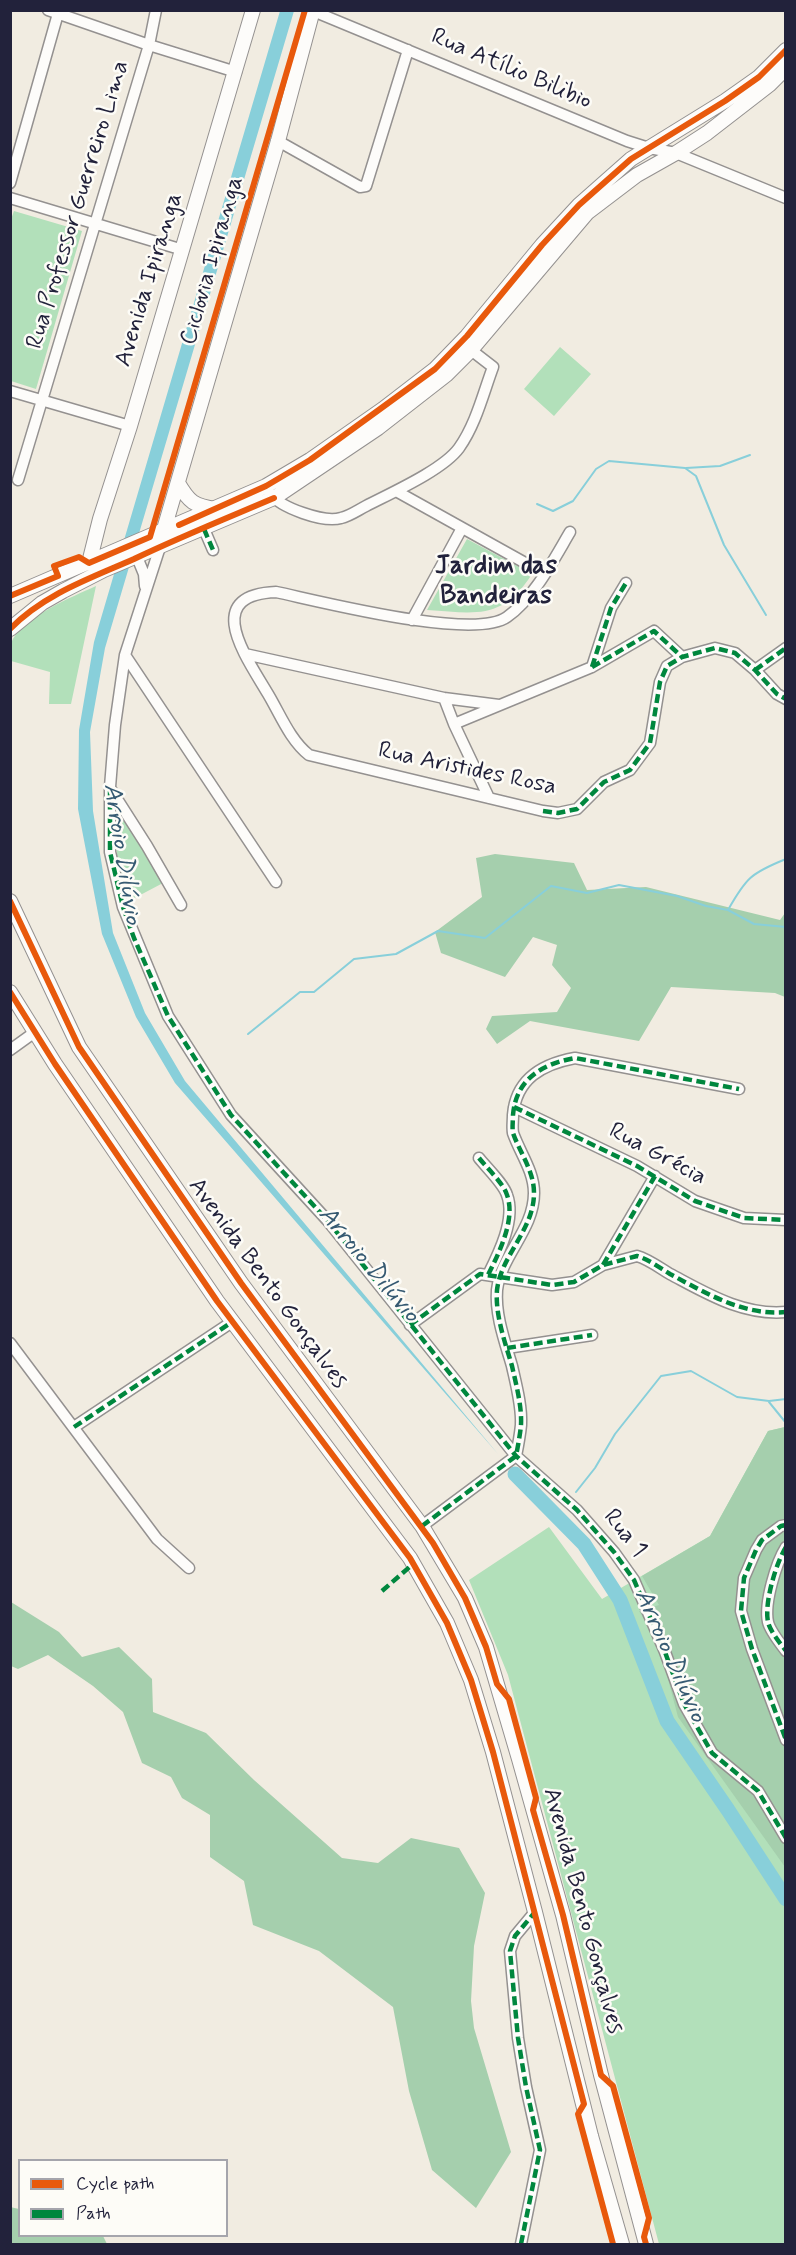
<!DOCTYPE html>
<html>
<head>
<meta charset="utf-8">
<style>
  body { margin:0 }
  #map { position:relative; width:796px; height:2255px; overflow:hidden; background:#f1ece1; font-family:Mynerve,sans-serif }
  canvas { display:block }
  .frame { position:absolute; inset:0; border:12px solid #22223b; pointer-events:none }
  .legend { position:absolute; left:18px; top:2159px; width:210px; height:78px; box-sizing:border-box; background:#fdfcf7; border:2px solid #a5a5ac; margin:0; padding:8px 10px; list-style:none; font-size:18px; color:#22223b }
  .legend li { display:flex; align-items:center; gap:12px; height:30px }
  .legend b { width:30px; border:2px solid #a5a5ac }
</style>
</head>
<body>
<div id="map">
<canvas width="796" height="2255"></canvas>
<div class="frame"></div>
<ul class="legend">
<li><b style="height:8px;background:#e8590c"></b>Cycle path</li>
<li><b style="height:8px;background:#00873e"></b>Path</li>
</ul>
</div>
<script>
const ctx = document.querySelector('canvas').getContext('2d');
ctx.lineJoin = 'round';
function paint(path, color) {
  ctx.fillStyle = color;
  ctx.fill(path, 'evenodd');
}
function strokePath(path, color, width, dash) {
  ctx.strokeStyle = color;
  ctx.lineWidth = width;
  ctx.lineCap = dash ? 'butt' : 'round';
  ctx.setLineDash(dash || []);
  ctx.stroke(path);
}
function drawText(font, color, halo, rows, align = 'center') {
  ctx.font = font + ' Mynerve,sans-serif';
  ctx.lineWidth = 5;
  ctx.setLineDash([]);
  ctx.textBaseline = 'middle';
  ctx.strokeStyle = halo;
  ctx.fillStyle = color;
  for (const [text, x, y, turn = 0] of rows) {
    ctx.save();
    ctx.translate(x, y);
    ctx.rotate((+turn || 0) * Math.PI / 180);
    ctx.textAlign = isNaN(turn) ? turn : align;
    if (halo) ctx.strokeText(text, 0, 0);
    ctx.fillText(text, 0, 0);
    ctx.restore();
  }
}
const green = new Path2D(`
  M14 211 82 231 36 389 11 381 10 222Z
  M560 347 591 374 554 416 524 389Z
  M467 539 532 574C502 621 475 613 427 610Z
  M96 586 71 704H49L50 672 11 661C10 656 9 648 11 643 22 617 72 597 96 586Z
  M115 802 163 883 127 902 117 855Z
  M785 1427V2244H659L508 1675 469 1580 549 1527 602 1599 710 1536 768 1431Z`);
const forest = new Path2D(`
  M495 854 574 863 587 890 646 887 780 920 785 913V997L775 993 671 987 639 1041 530 1021 497 1044 486 1029 492 1016 557 1012 571 988 552 965 557 945 533 937 505 977 441 953 435 932 482 897 476 858Z
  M785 1427V1867L678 1717 658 1641 639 1611 659 1605 642 1576 710 1536 768 1431Z
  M11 1602 59 1632 82 1657 119 1647 152 1679 153 1712 206 1733 254 1780 342 1858 378 1863 411 1838 459 1848 485 1893 474 1946 471 2001 474 2028 511 2152 476 2208 432 2170 409 2091 393 2007 319 1951 253 1925 244 1881 210 1857V1815L182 1798 171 1777 142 1763 123 1712 93 1686 48 1655 18 1669 11 1666Z
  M10 2207 19 2209 20 2236H103L107 2244H11Z`);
const water = new Path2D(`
  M280 11H294L105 648 90 732 93 811 113 933 145 1013 185 1081 498 1454 175 1083 136 1017 102 934 78 809 79 730 94 642Z`);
const stream = new Path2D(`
  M686 468 720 466 750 455
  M537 504 553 511 573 501 596 469 609 461 685 468 696 476 724 545 766 615
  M728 910C746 878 751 873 786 859
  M248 1034 300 992H314L354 959 396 954 438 931 485 938 551 886 587 893 619 885 677 896 706 906 728 910 754 924 786 927
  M769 1402 786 1423
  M576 1492 595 1468 615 1434 661 1376 691 1371 737 1397 769 1401 786 1399`);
const river = new Path2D(`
  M515 1474 584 1544 620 1600 667 1721 728 1810 786 1899`);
const minor = new Path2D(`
  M48 10 149 45 236 72
  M313 11 627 141 649 148 676 153 786 198
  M278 141 360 187 366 186 408 50
  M10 183 59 10
  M10 198 183 250
  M10 391 130 426
  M18 480 149 45 156 10
  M396 491 545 574
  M270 493C280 508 324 523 341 518 350 516 358 510 366 506 391 493 443 470 459 448 476 424 483 394 493 367L471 350
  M204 529 213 550
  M570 532C554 559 534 598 507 617 474 641 319 601 276 592 200 595 247 658 268 694 280 714 290 740 309 755L543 811 558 813 577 809 604 782 630 770 650 743 660 682 667 666 682 657 715 648 735 653 755 670 777 694 786 699
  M160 547 125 655 115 725 110 787V852L123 907 168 1016 231 1115 327 1220 516 1456 577 1510 614 1552 634 1580 665 1652 684 1704 712 1753 758 1791 786 1838
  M137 557 144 574 145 586
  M412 620 462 528
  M245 654 444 698 499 705
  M125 655 276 882
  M592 667 611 608 626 583
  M755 670 786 648
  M444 698 454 724 489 798
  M454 724 592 667 654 631 682 657
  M110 788 147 846 181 905
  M10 1050 35 1032
  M514 1107 637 1166 695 1201 744 1218 786 1220
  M479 1158C486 1167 504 1184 507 1195 516 1219 499 1253 488 1275
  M603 1265 655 1176
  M410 1325 480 1274 552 1285 574 1282 603 1265 637 1256C648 1259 660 1268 670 1274 706 1293 743 1316 786 1312
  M10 1343 157 1539 189 1568
  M507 1348 592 1335
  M74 1427 232 1322
  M786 1525 781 1526 762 1540 756 1550 744 1578 741 1611 752 1649 786 1740
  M422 1526 516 1456C518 1446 520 1435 521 1425 522 1406 516 1384 512 1366 505 1342 495 1315 497 1290 501 1255 534 1230 534 1193 534 1171 520 1153 513 1133 512 1127 513 1121 513 1115 516 1079 542 1064 575 1058L739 1089
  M786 1547C776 1563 764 1603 768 1622 770 1631 780 1643 786 1651
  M521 2244 540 2150 526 2087 518 2038 510 1951 515 1936 535 1912`);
const major = new Path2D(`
  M178 483C189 502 194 506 216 509
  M162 536 278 141 313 10
  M89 563 100 519 130 426 253 10
  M10 596 266 486 310 460 383 409 435 369 467 336 542 245 579 205 631 159 725 101 759 77 786 50
  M10 629 42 603 63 591 104 570 274 498 378 428 446 375 471 350 587 213 637 175 676 153 707 133 769 85 786 68
  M10 901 79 1047 241 1283 422 1526 465 1598 486 1647 519 1759 563 1915 601 2075 646 2244
  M10 992 55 1064 217 1301 410 1558 447 1623 471 1680 493 1752 535 1912 591 2136 622 2244`);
const quiet = new Path2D(`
  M204 529 213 550
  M592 667 654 631 682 657
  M592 667 611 608 626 583
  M755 670 786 648
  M110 787V852L123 907 134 938 168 1016 231 1115 327 1220 516 1456 577 1510 614 1552 634 1580 665 1652 684 1704 712 1753 758 1791 786 1838
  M543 811 558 813 577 809 604 782 630 770 650 743 660 682 667 666 682 657 715 648 735 653 755 670 777 694 786 699
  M514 1107 637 1166 695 1201 744 1218 786 1220
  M479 1158C486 1167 504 1184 507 1195 516 1219 499 1253 488 1275
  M603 1265 655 1176
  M410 1325 480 1274 552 1285 574 1282 603 1265 637 1256C648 1259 660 1268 670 1274 706 1293 743 1316 786 1312
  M507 1348 592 1335
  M74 1427 232 1322
  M786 1525 781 1526 762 1540 756 1550 744 1578 741 1611 752 1649 786 1740
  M422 1526 516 1456C518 1446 520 1435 521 1425 522 1406 516 1384 512 1366 505 1342 495 1315 497 1290 501 1255 534 1230 534 1193 534 1171 520 1153 513 1133 512 1127 513 1121 513 1115 516 1079 542 1064 575 1058L739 1089
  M786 1547C776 1563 764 1603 768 1622 770 1631 780 1643 786 1651
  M382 1591 413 1564
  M521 2244 540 2150 526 2087 518 2038 510 1951 515 1936 535 1912`);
const cycleway = new Path2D(`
  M179 525 266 486 310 460 435 369 467 336 542 245 579 205 631 159 725 101 759 77 786 50
  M10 596 58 576 54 566 79 557 89 563 150 537 305 10
  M10 629C44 594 91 578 134 559 180 537 227 518 274 498
  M10 901 79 1047 241 1283 433 1543 465 1598 486 1647 497 1684 509 1699 536 1798 533 1810 563 1915 601 2075 613 2086 649 2218 644 2237 646 2244
  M10 992 55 1064 217 1301 410 1558 447 1623 471 1680 493 1752 584 2104 578 2114 613 2244`);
const streetNames = [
  ["Rua Atílio Bilibio",511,70,23],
  ["Rua Professor Guerreiro Lima",79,205,-73],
  ["Ciclovia Ipiranga",213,261,-74],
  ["Avenida Ipiranga",150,280,-73],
  ["Rua Aristides Rosa",467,770,12],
  ["Rua Grécia",657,1155,28],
  ["Avenida Bento Gonçalves",267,1284,54],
  ["Rua 1",624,1534,51],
  ["Avenida Bento Gonçalves",582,1911,75]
];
const neighbourhoodNames = [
  ["Jardim das",496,568],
  ["Bandeiras",496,598]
];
const waterNames = [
  ["Arroio Dilúvio",121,854,81],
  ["Arroio Dilúvio",368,1265,50],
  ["Arroio Dilúvio",669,1656,66]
];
paint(green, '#b2e0ba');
paint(forest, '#a5cfad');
paint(water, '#88cfda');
strokePath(stream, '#88cfda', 2);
strokePath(river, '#88cfda', 15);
strokePath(minor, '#949190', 13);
strokePath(major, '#949190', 16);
strokePath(minor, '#fdfcfa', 10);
strokePath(major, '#fdfcfa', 14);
strokePath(quiet, '#00873e', 4.5, [9, 4.5]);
strokePath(cycleway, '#e8590c', 6);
drawText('24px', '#22223b', '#fdfcf7', streetNames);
drawText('bold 26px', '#22223b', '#fdfcf7', neighbourhoodNames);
drawText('italic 26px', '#365a72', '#fdfcf7', waterNames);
</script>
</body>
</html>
